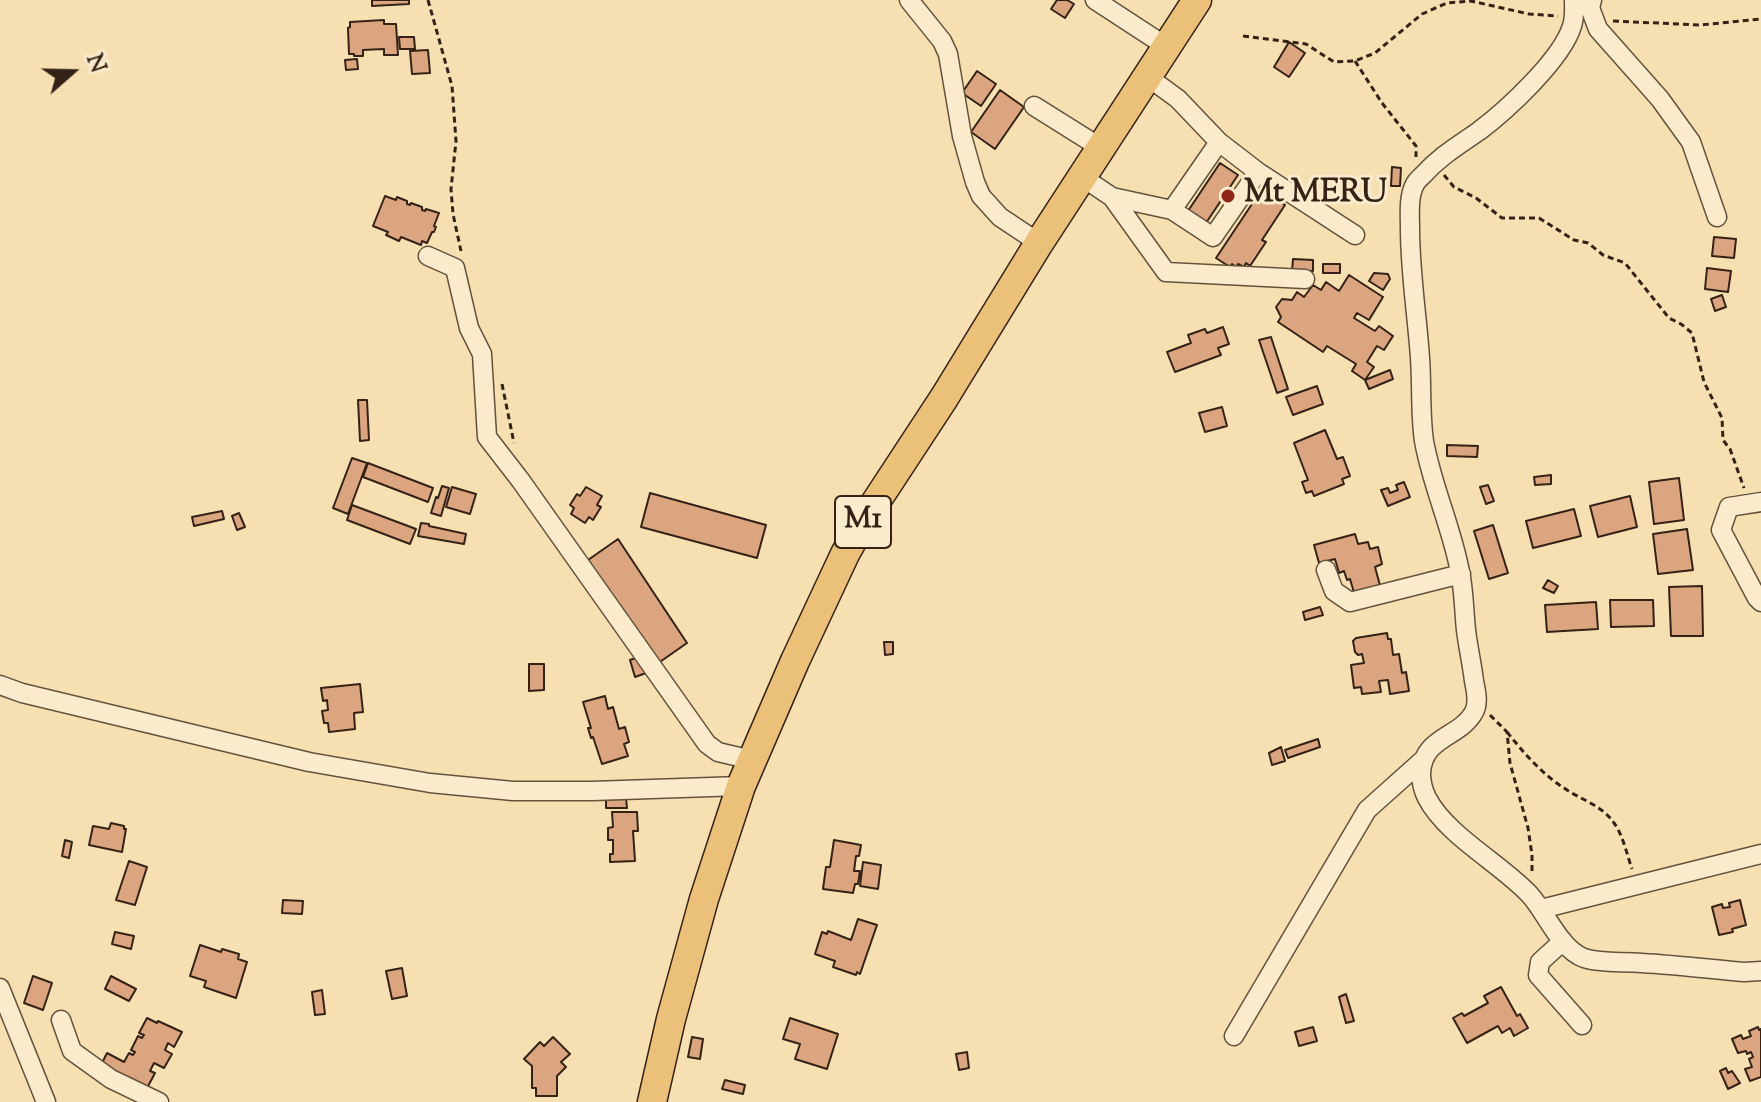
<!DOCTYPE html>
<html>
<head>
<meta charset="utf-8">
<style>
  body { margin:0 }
  #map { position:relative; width:1761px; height:1102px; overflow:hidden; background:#f6e0b1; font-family:"Sorts Mill Goudy",serif }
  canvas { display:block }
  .north { position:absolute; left:32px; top:32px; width:80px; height:80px; -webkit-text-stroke:6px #f9ebcc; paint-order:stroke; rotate:70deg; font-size:22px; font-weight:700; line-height:32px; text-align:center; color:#352216 }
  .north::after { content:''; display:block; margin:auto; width:28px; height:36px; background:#352216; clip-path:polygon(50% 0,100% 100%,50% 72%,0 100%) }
</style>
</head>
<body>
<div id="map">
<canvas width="1761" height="1102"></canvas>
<div class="north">N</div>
</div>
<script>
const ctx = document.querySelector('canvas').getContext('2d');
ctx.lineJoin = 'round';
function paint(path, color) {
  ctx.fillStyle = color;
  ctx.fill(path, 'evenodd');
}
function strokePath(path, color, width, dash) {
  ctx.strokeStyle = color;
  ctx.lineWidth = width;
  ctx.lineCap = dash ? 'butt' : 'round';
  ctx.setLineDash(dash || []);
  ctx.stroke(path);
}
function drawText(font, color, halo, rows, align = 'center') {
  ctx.font = font + ' "Sorts Mill Goudy",serif';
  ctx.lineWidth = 6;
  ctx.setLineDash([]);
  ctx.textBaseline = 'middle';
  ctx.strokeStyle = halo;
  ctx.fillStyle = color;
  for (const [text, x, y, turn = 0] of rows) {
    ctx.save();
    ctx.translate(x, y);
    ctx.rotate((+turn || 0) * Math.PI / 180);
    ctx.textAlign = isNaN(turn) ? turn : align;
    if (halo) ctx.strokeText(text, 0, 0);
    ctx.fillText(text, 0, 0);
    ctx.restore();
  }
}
const building = new Path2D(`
  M372 0H409V4L372 6Z
  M1057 0H1067L1074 4 1065 18 1051 9Z
  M384 20V24H396L398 55H384V49L363 50V56H354V54H349L348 28 350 27V22Z
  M399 37H414L415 49H400Z
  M1289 42 1305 53 1289 77 1274 67Z
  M428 50 430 73 412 74 410 51Z
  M357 59 358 69 346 70 345 60Z
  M977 71 996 84 981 106 962 93Z
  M1000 90 1024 107 995 149 971 132Z
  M1220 163 1238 175 1206 223 1188 211Z
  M1392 167 1401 168 1400 186H1391Z
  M1262 189 1285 205 1262 240 1266 242 1250 266 1246 263 1244 267 1238 264 1236 267 1232 264 1230 267 1216 258Z
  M385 196 396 200 397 197 407 201V204L410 205 411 203 422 207V210L425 211 426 209 439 213 434 226 436 227 434 232H432L427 243 422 241 421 245 401 237 399 241 386 235 388 232 373 226Z
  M1714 237 1736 239 1734 258 1712 256Z
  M1293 259 1313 260V271H1292Z
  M1323 264H1340V273H1323Z
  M1707 268 1731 271 1728 292 1705 289Z
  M1374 273 1388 274 1390 279 1383 290 1369 281Z
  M1349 275 1383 297 1369 320 1357 313 1354 318 1375 331 1379 326 1393 336 1384 350 1377 346 1367 362 1374 367 1365 380 1352 371 1356 364 1327 346 1323 352 1278 322 1281 317 1276 307 1282 299 1292 300 1297 292 1304 297 1313 285 1321 290 1326 282 1339 291Z
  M1722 295 1726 307 1715 311 1711 299Z
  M1223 327 1229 344 1218 348 1221 355 1175 372 1167 352 1191 343 1188 335 1205 329 1207 333Z
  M1271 337 1288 389 1277 393 1259 340Z
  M1390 370 1393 379 1369 389 1365 380Z
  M1317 386 1323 404 1293 415 1286 397Z
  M358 400H367L369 440 360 441Z
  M1222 407 1227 426 1205 432 1199 413Z
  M1325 430 1337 459 1343 457 1350 476 1342 479 1344 484 1314 496 1312 491 1306 493 1302 482 1308 480 1294 443Z
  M1447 445 1478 446 1477 457 1447 456Z
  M352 458 367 463 348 514 333 508Z
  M368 463 433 488 428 502 363 477Z
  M1551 475V484L1535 485 1534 477Z
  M1679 478 1684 520 1654 524 1649 482Z
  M1404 482 1410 497 1388 506 1381 490 1388 488 1390 493 1398 490 1396 485Z
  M1488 485 1494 501 1486 504 1480 487Z
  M442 486 449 488 441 516 431 513 436 497 438 498Z
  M452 487 476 494 470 514 446 507Z
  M586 487 602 496 597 505 601 507 593 520 589 517 585 523 571 514 574 508 570 505 577 494 580 496Z
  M650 493 766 525 757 558 641 527Z
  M1630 496 1637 527 1598 537 1590 506Z
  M352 505 416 529 410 544 347 520Z
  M1574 509 1581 536 1533 548 1526 521Z
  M222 511 224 519 194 526 192 517Z
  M239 513 245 527 237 530 232 516Z
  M421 523 429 524V526L466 534 464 544 418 536Z
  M1493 525 1508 573 1489 579 1474 531Z
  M1687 529 1693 570 1658 574 1653 534Z
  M1355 534 1358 544 1368 542 1370 549 1378 547 1382 564 1375 567 1381 589 1355 596 1350 579 1347 580 1344 571 1339 573 1335 559 1319 563 1314 545Z
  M618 539 687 643 657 664 588 560Z
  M1548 580 1558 586 1554 593 1543 588Z
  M1702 586 1703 636H1671L1669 587Z
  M1610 600H1653L1654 626 1611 627Z
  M1596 602 1598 629 1547 632 1545 605Z
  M1320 607 1323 615 1305 620 1303 612Z
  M1387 633 1388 639H1391L1393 655 1399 654 1402 673 1406 672 1409 691 1390 694 1388 680 1379 681 1381 692 1362 694 1361 687 1354 688 1351 665 1364 663 1362 654 1358 655 1355 652 1353 641 1356 638Z
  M884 642H893V654L885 655Z
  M641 656 646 673 635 677 630 660Z
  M529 664H544V690L529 691Z
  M360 684 363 712 354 713 355 729 329 732 328 723H324L322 711 328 710 327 700 323 701 321 688Z
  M605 696 608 709 613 707 619 729 625 727 629 742 624 744 628 756 602 764 593 737 591 738 588 728H591L583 702Z
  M1318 739 1320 747 1288 758 1285 750Z
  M1281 747 1285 761 1272 765 1269 753Z
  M606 798H626L627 808H606Z
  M612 812H637L638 831H633L635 861 610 862V854H613V840H608V828L613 827Z
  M111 823 124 826V829H126L122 852 89 845 93 826 109 829Z
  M65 840 72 842 69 858 62 856Z
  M834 840 861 845 859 856H856L854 871H860L858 884H855L853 893 823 889 826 867H830Z
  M129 861 147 867 135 905 116 900Z
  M863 862 881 865 878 889 860 886Z
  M283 900 303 901 302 914 282 913Z
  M1740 900 1746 925 1732 929 1733 932 1719 935 1712 907 1722 904 1723 908 1730 907 1729 903Z
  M858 919 877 925 860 974 857 972 856 975 833 967 835 961 815 954 822 932 827 934 828 931 851 940Z
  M115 932 134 936 131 949 112 944Z
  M200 945 221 952 222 949 239 954 238 959 247 962 236 998 204 987 206 981 190 976Z
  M402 968 407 996 392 999 386 971Z
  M33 976 52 983 43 1010 24 1003Z
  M111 976 136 989 129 1001 105 989Z
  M1501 987 1517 1016 1520 1014 1528 1028 1514 1036 1510 1028 1502 1033 1498 1026 1467 1043 1453 1018 1462 1013 1464 1016 1488 1003 1484 996Z
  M322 990 325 1014 315 1015 312 992Z
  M1346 994 1354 1021 1346 1023 1339 997Z
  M147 1018 157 1023 158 1021 182 1032 174 1047 168 1043 165 1050 172 1054 164 1068 154 1063 150 1071 155 1073 146 1090 100 1067 107 1053 124 1062 129 1053 133 1055 135 1052 131 1050 138 1036 142 1038 144 1035 139 1033Z
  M790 1018 838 1034 827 1069 795 1059 800 1044 783 1039Z
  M1313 1027 1317 1041 1299 1046 1295 1032Z
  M1758 1027 1759 1030 1761 1029V1077L1750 1081 1745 1069 1752 1067 1749 1059 1753 1057 1751 1052 1747 1054 1746 1051 1738 1053 1732 1039 1741 1035 1743 1039 1751 1036 1749 1031Z
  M553 1037 570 1054 561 1062 566 1067 557 1076V1096H536V1088H532V1066L524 1059 540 1042 544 1046Z
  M692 1037 703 1039 700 1059 688 1057Z
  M967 1052 969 1068 959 1070 956 1054Z
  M1726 1068 1728 1073 1732 1071 1740 1083 1728 1089 1720 1071Z
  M725 1080 745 1085 743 1094 722 1089Z`);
const path = new Path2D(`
  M428 0 452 86 456 141 451 189 453 214 461 251
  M1613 21 1700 25 1761 19
  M1243 36 1306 44 1334 62 1355 61 1375 53 1422 14 1447 3 1471 1 1529 14 1558 16
  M1355 61 1382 103 1416 146V157
  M1444 175 1454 187 1476 198 1502 218H1539L1574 240 1588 243 1603 255 1625 263 1669 318 1681 324 1692 333 1704 382 1722 418 1723 440 1730 449 1744 488
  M502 384 514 443
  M1490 715 1507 732 1510 763 1528 828 1532 855V874
  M1507 732C1523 752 1542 774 1564 788 1581 800 1602 805 1614 823 1623 835 1627 855 1632 869`);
const minor = new Path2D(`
  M909 0 942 41 948 54 962 136 975 182 981 196 1000 217 1039 243
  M1095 0 1167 47
  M1574 0C1574 8 1575 17 1572 26 1562 59 1507 110 1479 131 1459 145 1440 156 1423 175 1420 178 1417 180 1415 184 1408 197 1410 215 1410 229 1410 272 1417 314 1420 358 1422 385 1420 414 1424 441 1432 486 1452 528 1460 572 1464 591 1464 611 1466 630 1468 647 1472 664 1474 681 1476 691 1479 703 1474 712 1460 738 1423 736 1421 773 1421 782 1423 790 1427 798 1447 836 1500 863 1530 895 1547 914 1560 949 1584 958 1602 964 1623 961 1642 963 1676 965 1710 969 1744 972L1761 971
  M1592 0 1590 8 1598 29 1660 99 1691 142 1717 217
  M1034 106 1101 148
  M1258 172 1355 235
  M1082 177 1112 197 1172 210 1219 142 1178 99 1148 77
  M1112 197 1166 272 1305 279
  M1172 210 1213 237 1258 172 1219 142
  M428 256 455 268 469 328 482 354 487 437 521 481 707 744 718 752 752 760
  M1761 502 1729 507 1721 530 1757 598 1761 602
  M1326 570 1334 591 1350 602 1461 574
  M0 685 22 693 309 762 430 783 513 791H592L741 786
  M1541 909 1761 854
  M1563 941 1540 962 1538 975 1582 1025
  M0 988 46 1102
  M61 1020 72 1051 111 1079 159 1102
  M1234 1036 1367 810 1424 759`);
const highway = new Path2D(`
  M652 1102 671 1019 704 899 741 786 795 661 845 554 864 520 944 398 1039 243 1197 0`);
const markers = [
  [1228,196,8,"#8f2418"]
];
const shields = [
  [863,522,56]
];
const shieldNames = [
  ["M1",863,522]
];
const poiNames = [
  ["Mt MERU",1244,196]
];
paint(building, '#dba67f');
strokePath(building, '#352216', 2);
strokePath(minor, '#65523d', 21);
strokePath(highway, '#352216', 31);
strokePath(path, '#352216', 3, [6, 4]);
strokePath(minor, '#f9ebcc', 18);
strokePath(highway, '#ebc078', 28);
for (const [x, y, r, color] of markers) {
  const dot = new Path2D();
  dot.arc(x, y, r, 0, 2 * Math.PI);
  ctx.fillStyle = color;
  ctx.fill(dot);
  strokePath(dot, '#f9ebcc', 3);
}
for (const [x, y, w] of shields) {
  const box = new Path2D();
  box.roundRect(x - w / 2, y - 26, w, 52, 6);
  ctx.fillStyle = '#f9ebcc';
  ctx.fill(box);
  strokePath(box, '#352216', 2);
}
drawText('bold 30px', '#352216', null, shieldNames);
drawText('bold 32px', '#352216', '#f9ebcc', poiNames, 'left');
</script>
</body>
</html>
